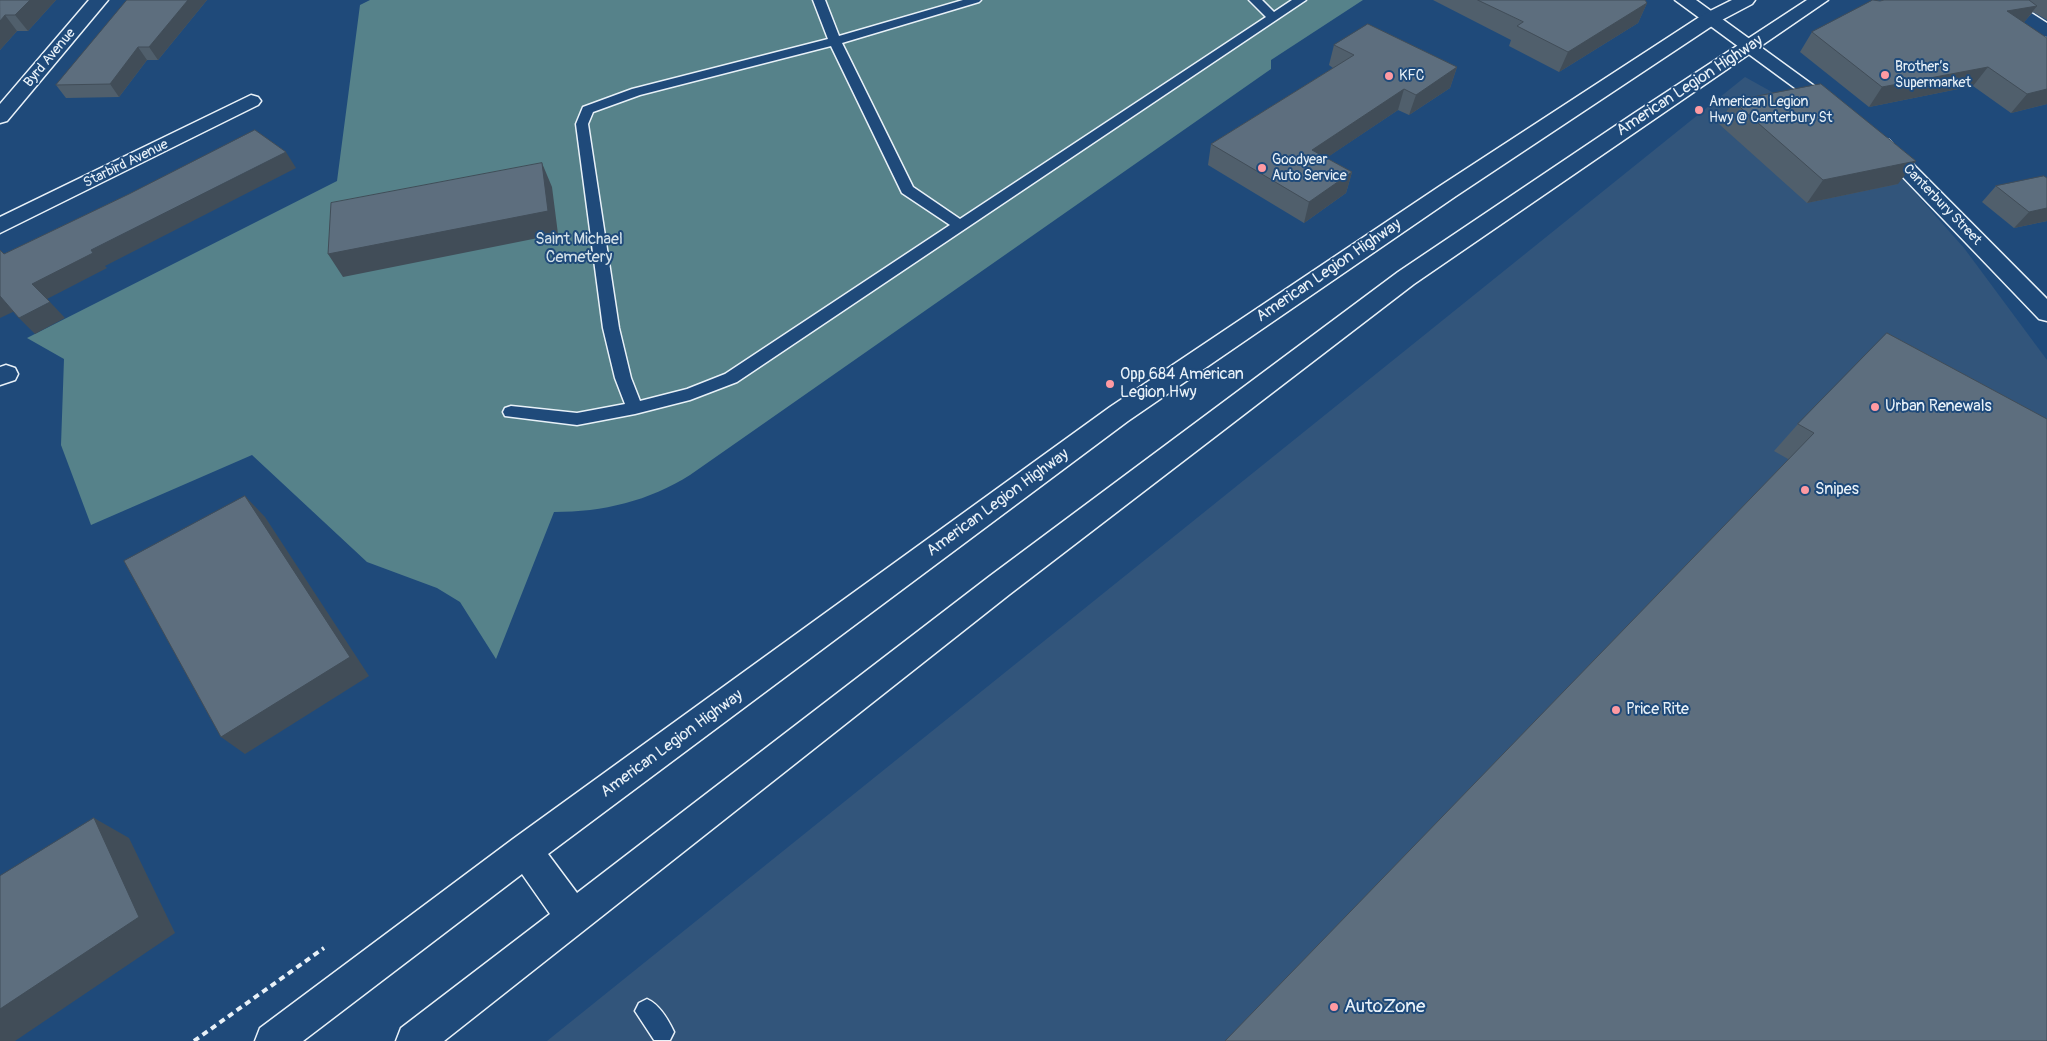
<!DOCTYPE html>
<html>
<head>
<meta charset="utf-8">
<style>
  body { margin:0 }
  canvas { display:block; background:#1f4a7a }
</style>
</head>
<body>
<canvas width="2047" height="1041"></canvas>
<script>
const ctx = document.querySelector('canvas').getContext('2d');
ctx.lineJoin = 'round';
function paint(path, color) {
  ctx.fillStyle = color;
  ctx.fill(path, 'evenodd');
}
function strokePath(path, color, width, dash) {
  ctx.strokeStyle = color;
  ctx.lineWidth = width;
  ctx.lineCap = dash ? 'butt' : 'round';
  ctx.setLineDash(dash || []);
  ctx.stroke(path);
}
function drawText(font, color, halo, rows, align = 'center') {
  ctx.font = font + ' Pangolin,sans-serif';
  ctx.lineWidth = 4;
  ctx.setLineDash([]);
  ctx.textBaseline = 'middle';
  ctx.strokeStyle = halo;
  ctx.fillStyle = color;
  for (const [text, x, y, turn = 0] of rows) {
    ctx.save();
    ctx.translate(x, y);
    ctx.rotate((+turn || 0) * Math.PI / 180);
    ctx.textAlign = isNaN(turn) ? turn : align;
    if (halo) ctx.strokeText(text, 0, 0);
    ctx.fillText(text, 0, 0);
    ctx.restore();
  }
}
const built = new Path2D(`
  M1745 77 1878 151 1964 248 2047 360V1041H547Z`);
const green = new Path2D(`
  M370 0H1363L1271 60V69L690 475C649 501 603 512 554 512L496 659 460 602 437 588 367 562 252 455 91 525 61 445 64 359 27 338 337 181 360 5Z`);
const path = new Path2D(`
  M194 1041 324 948`);
const service = new Path2D(`
  M813 0H825L839 36 963 0H981L979 2 842 43 913 187 960 219 1266 17 1249 0H1262L1274 12 1292 0H1306L737 382 690 400 635 414 577 425 505 416 503 412 505 408 511 406 577 413 625 404 615 378 603 328 576 124 583 107 632 89 828 39ZM831 46 902 193 950 225 725 374 687 389 640 401 631 378 619 328 588 124 593 112 640 95Z
  M647 999C660 1005 668 1019 674 1032L670 1040H654L635 1011 639 1003Z`);
const minor = new Path2D(`
  M89 0H108L7 121 0 123V104Z
  M1675 0H1696L1846 109 1843 113 1836 115 1829 113Z
  M1990 0H2011L2047 23V37L2040 35Z
  M251 95 258 97 261 101 258 105 0 233V217Z
  M1882 138 1889 140 2047 299V321L2039 319 1875 148 1872 144 1875 140Z
  M6 365 15 368 18 374 15 380 0 385V367Z`);
const secondary = new Path2D(`
  M1732 0H1755L1752 4 1718 22 1456 196 1128 421 548 854 577 893 990 576 1398 272 1633 114 1807 0H1828L1414 284 1010 594 444 1041H396L401 1028 550 914 522 874 303 1041H255L260 1028 513 839 1110 407 1440 186 1704 14Z`);
const wall = new Path2D(`
  M0 0H56L28 31H17L0 50Z
  M127 0H207L158 60H147L119 97 66 98 56 85Z
  M1433 0H1645L1647 3 1638 23 1559 72 1509 46 1511 40Z
  M1884 0H2047V20L2033 12 2024 22 2047 104 2011 113 1973 86 1869 107 1800 52 1812 32 1880 1Z
  M1334 45 1457 67 1450 88 1409 115 1398 110 1326 158 1352 172 1346 193 1304 223 1208 165 1211 144 1333 68 1329 65Z
  M1733 101 1898 184 1807 203 1719 124Z
  M2047 178V221L2014 228 1982 202 1996 186Z
  M2047 419 1788 459 1774 451 1798 424Z`);
const shadedWall = new Path2D(`
  M30 0H56L28 31 15 15Z
  M188 0H207L158 60 149 47Z
  M1647 3 1638 23 1559 72 1568 52Z
  M2037 6 2022 25 2007 11Z
  M5 15 17 31 0 50V21Z
  M138 47 147 60 119 97 110 84Z
  M1457 67 1450 88 1409 115 1416 95Z
  M1988 67 1973 86 1869 107 1882 87Z
  M1404 89 1398 110 1307 171 1312 150Z
  M2047 89V104L2011 113 2027 94Z
  M286 152 296 168 105 266 107 268 47 299 32 284 91 250Z
  M1916 161 1898 184 1807 203 1823 180Z
  M542 163 552 187 558 234 343 277 328 254Z
  M1352 172 1346 193 1304 223 1309 202Z
  M2047 208V221L2014 228 2029 212Z
  M0 296 15 311 0 318Z
  M50 302 65 318 35 334 19 318Z
  M245 496 265 517 369 676 245 754 221 737Z
  M94 818 129 838 175 933 15 1041H0V1009Z`);
const building = new Path2D(`
  M0 0H30L15 15H5L0 21Z
  M127 0H188L149 47H138L110 84 56 85Z
  M1478 0H1645L1647 3 1568 52 1517 26 1523 22Z
  M1873 0 1880 1 1884 0H2029L2037 6 2007 11 2047 38V89L2027 94 1988 67 1882 87 1812 32Z
  M1368 24 1457 67 1416 95 1404 89 1312 150 1352 172 1309 202 1211 144 1354 55 1334 45Z
  M1821 84 1916 161 1823 180 1733 101Z
  M255 130 286 152 91 250 93 253 32 284 50 302 19 318 0 296V250L4 254 129 194Z
  M542 163 548 211 328 254 331 203Z
  M2044 176 2047 178V208L2029 212 1996 186Z
  M1887 333 2047 419V1041H1225L1814 433 1798 424Z
  M245 496 350 657 221 737 124 561Z
  M94 818 139 917 0 1009V876Z`);
const markers = [
  [1885,75,5,"#ff9aa2"],
  [1389,76,5,"#ff9aa2"],
  [1699,110,5,"#ff9aa2"],
  [1262,168,5,"#ff9aa2"],
  [1110,384,5,"#ff9aa2"],
  [1875,407,5,"#ff9aa2"],
  [1805,490,5,"#ff9aa2"],
  [1616,710,5,"#ff9aa2"],
  [1334,1007,5,"#ff9aa2"]
];
const farStreetnames = [
  ["Byrd Avenue",50,58,-50],
  ["Starbird Avenue",126,164,-26],
  ["Canterbury Street",1942,205,46]
];
const farPoinames = [
  ["Brother’s",1895,67],
  ["Supermarket",1895,83],
  ["KFC",1399,76],
  ["American Legion",1709,102],
  ["Hwy @ Canterbury St",1709,118],
  ["Goodyear",1272,160],
  ["Auto Service",1272,176]
];
const streetNames = [
  ["American Legion Highway",1690,86,-33],
  ["American Legion Highway",1329,271,-34],
  ["American Legion Highway",998,503,-36],
  ["American Legion Highway",672,744,-36]
];
const parkNames = [
  ["Saint Michael",579,240],
  ["Cemetery",579,258]
];
const poiNames = [
  ["Opp 684 American",1120,375],
  ["Legion Hwy",1120,393],
  ["Urban Renewals",1885,407],
  ["Snipes",1815,490],
  ["Price Rite",1626,710]
];
const nearPoinames = [
  ["AutoZone",1344,1007]
];
paint(built, '#32557b');
paint(green, '#56828a');
strokePath(service, '#e8f1f8', 3);
strokePath(minor, '#e8f1f8', 3);
strokePath(secondary, '#e8f1f8', 3);
strokePath(path, '#e8f1f8', 4, [6, 4.5]);
paint(service, '#1f4a7a');
paint(minor, '#1f4a7a');
paint(secondary, '#1f4a7a');
paint(wall, '#505f6c');
paint(shadedWall, '#414d58');
paint(building, '#5d6e7e');
strokePath(building, '#414d58', 1);
for (const [x, y, r, color] of markers) {
  const dot = new Path2D();
  dot.arc(x, y, r, 0, 2 * Math.PI);
  ctx.fillStyle = color;
  ctx.fill(dot);
  strokePath(dot, '#1f4a7a', 2);
}
drawText('14px', '#e8f1f8', '#1f4a7a', farStreetnames);
drawText('14px', '#e8f1f8', '#1f4a7a', farPoinames, 'left');
drawText('16px', '#e8f1f8', '#1f4a7a', streetNames);
drawText('16px', '#d2e0e8', '#1f4a7a', parkNames);
drawText('16px', '#e8f1f8', '#1f4a7a', poiNames, 'left');
drawText('19px', '#e8f1f8', '#1f4a7a', nearPoinames, 'left');
</script>
</body>
</html>
